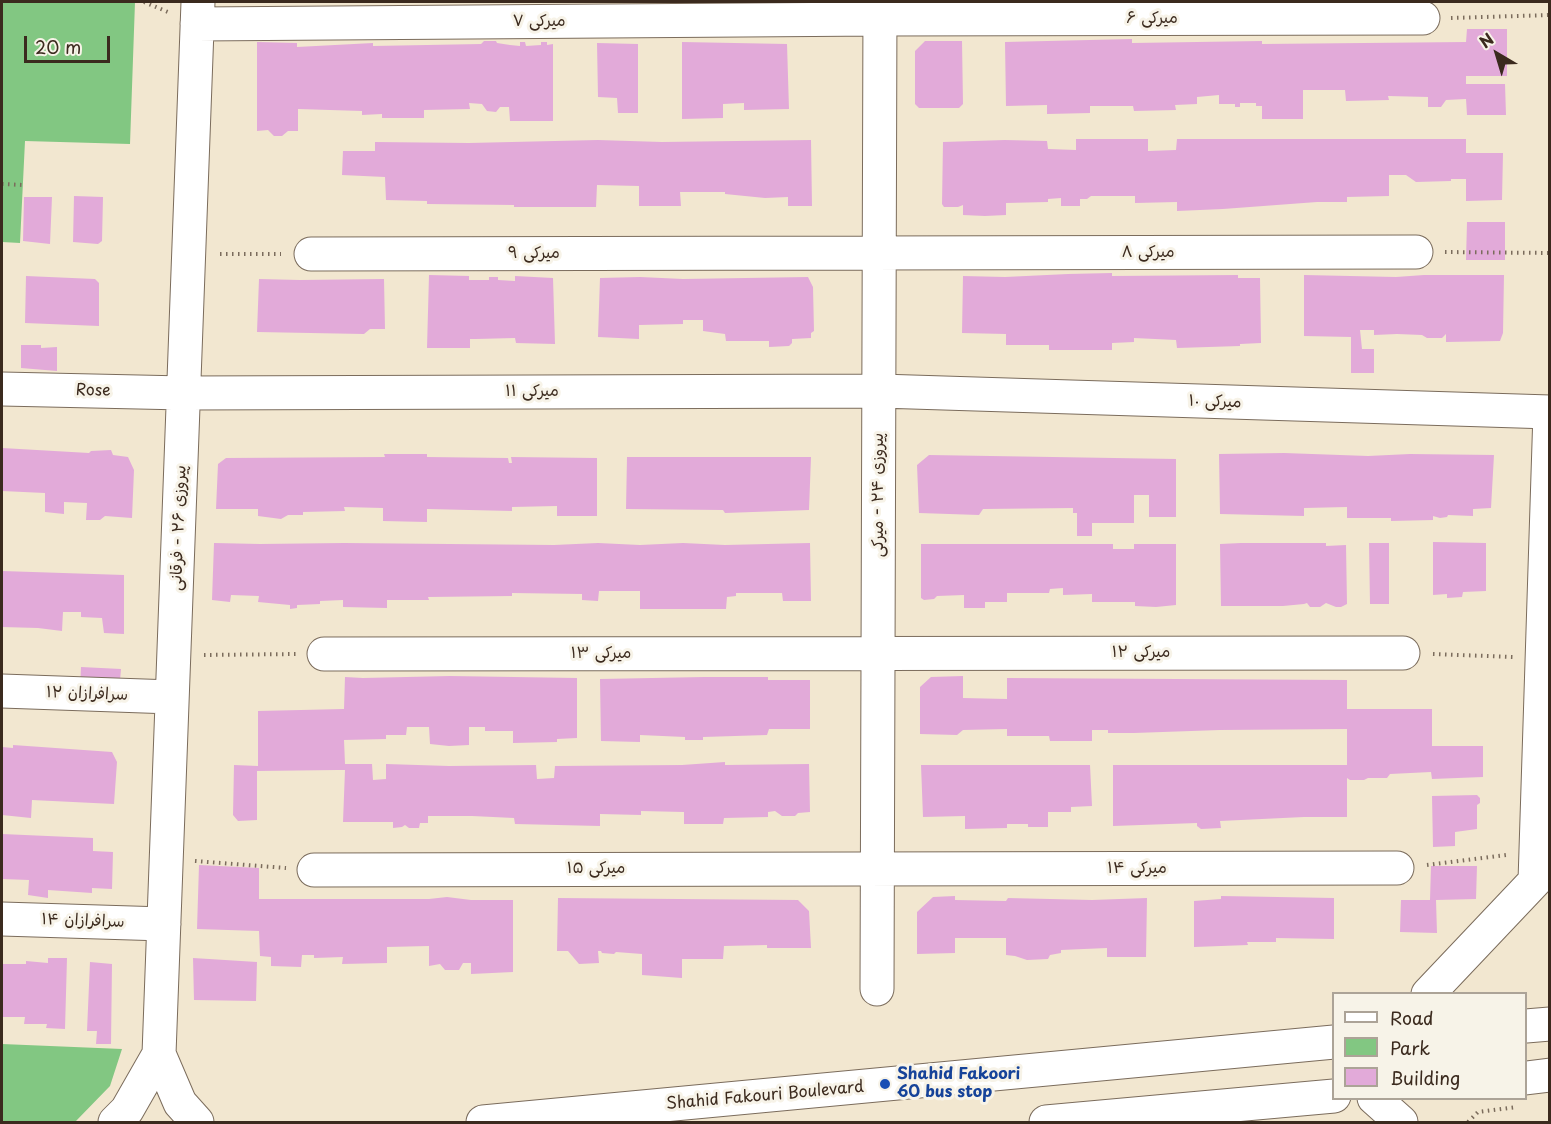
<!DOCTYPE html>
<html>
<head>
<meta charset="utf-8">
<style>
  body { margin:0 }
  #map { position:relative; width:1551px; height:1124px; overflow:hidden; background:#f2e7d0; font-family:"Playpen Sans",sans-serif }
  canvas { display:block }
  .frame { position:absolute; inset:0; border:3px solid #3b2a1e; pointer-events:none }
  .legend { position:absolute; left:1332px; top:992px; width:195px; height:108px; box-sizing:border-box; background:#f7f3e8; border:2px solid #aca397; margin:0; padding:8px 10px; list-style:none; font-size:18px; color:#3b2a1e }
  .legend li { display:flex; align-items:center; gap:12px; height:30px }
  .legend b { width:30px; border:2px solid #aca397 }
  .north { position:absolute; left:1467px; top:24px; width:60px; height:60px; -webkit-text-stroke:4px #f7f3e8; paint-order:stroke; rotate:322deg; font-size:16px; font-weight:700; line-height:24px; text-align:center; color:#3b2a1e }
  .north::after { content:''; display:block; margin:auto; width:21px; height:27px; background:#3b2a1e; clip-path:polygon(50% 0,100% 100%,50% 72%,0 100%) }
  .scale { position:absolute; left:24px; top:36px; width:86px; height:27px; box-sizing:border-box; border:3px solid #3b2a1e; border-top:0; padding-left:8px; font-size:18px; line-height:21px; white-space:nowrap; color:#3b2a1e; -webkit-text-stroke:4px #f7f3e8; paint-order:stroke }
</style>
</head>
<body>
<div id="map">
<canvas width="1551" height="1124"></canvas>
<div class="frame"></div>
<ul class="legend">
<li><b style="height:8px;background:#fff"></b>Road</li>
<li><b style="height:16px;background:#82c782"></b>Park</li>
<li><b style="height:16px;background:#e2aad9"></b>Building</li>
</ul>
<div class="north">N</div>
<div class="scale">20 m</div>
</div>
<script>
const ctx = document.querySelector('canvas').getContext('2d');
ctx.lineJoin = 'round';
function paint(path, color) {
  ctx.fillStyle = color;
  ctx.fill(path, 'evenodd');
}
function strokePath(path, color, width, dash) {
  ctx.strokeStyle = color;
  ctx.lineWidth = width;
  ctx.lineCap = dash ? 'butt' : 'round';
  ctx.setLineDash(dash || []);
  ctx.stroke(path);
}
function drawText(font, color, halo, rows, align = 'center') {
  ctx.font = font + ' "Playpen Sans","Playpen Sans Arabic",sans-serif';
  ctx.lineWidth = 6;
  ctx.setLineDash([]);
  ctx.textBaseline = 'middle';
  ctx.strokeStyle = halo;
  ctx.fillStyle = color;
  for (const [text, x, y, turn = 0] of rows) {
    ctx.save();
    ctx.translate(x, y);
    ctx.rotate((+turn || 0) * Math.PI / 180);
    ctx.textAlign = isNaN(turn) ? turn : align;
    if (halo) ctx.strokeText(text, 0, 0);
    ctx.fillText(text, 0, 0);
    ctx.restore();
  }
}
const green = new Path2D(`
  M2 2H135L130 144 25 141 20 243 2 242Z
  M2 1044 122 1049 110 1086 76 1121 2 1122Z`);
const building = new Path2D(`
  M1467 29H1507V76H1466V84H1505L1506 115H1467L1466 99 1446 100 1441 107H1428V97L1388 96 1389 100 1346 101 1345 90H1303V119H1262V106H1256V103H1240V107H1235V104H1219V95L1197 97V104L1175 105 1176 110 1134 111 1133 106H1090V113L1047 114V105L1006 106 1005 42 1132 39V43L1262 41V44L1466 42Z
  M484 41H496L497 43 510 45 520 46V42H525L526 46 541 45V42H547V45L553 44V121H510L509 107H500L496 112 487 111 482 104 469 103 470 109 424 110V118H382V114L362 115V111L298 109V131H288L282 136H274L268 130 257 131V42L297 43V47L373 43V46L481 44Z
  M925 41H962L963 104 959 108H919L915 104V51Z
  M682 42 787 44 789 109 744 110V103L723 104V118L682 119Z
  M597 43 638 44V113H618L617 98 598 97Z
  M1076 139H1148V151L1176 150 1177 139H1466V153H1503L1502 200 1466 201V179H1451V181L1416 182 1406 175H1389V196L1347 197V202H1317L1223 209 1177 211V202L1135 203V196H1091L1087 199H1080V206H1061V198L1048 199V202L1006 203V215L985 216 963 215V205L958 207H944L942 204 943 142 1005 140 1047 141 1048 149 1076 150Z
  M598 140 662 142 811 140 812 206H788V197L765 198 725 194V192H680L681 206H639V186L597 185 596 207H514V205L427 204V201L386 200 385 177 342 175 343 151H375V142L469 143Z
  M74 196 103 197 102 241 98 244 73 242Z
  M24 197H52L50 244 23 241Z
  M1467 222H1505V260H1466Z
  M1112 273V276L1238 275V278H1260L1261 343 1240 344V346L1177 348 1176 340 1134 338V342L1112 343V350H1049V345H1006V334L962 333 963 276 1005 277 1068 274Z
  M429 275 469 276V280H489V277H498V280L515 281V276L553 278 555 344 516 343 515 338 476 339H470V348H427Z
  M1304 275 1396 277 1424 275H1504L1503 333 1500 341 1446 342V334L1442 338H1427L1422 335 1397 334 1374 335V330H1360L1362 349H1374V373H1351V337L1304 336Z
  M26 276 95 279 99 283V326L25 323Z
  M640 277 683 279 808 277 813 287 814 331 811 333V338L792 339V343L789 346 769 347V341H726L725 334 703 331V320H683V324L639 325V339L598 337 600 278Z
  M259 279 300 280 384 279 385 329H370L364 334 257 332Z
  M21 345H41V348L57 347V371L21 368Z
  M2 448 89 453 91 451 111 450 113 455 128 457 134 470 132 518 105 516 100 520H86L87 503 64 502V514L45 512V493L2 491Z
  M1284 453 1368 456 1410 454 1494 455 1491 508 1473 509V516L1448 515 1447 517 1440 518 1433 516V520L1391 521V518H1347V507L1304 508V516L1220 514 1219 454Z
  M384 454H427V457L508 458 509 463H512L511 457 597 458V516H557V506L512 507V511L427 509V522L383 521V508L344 507 345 511 303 512V515H288L281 519 258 516V509H216L218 464 226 458 385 457Z
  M929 455 1176 459V517H1149V495H1134V523H1092V536H1077V513H1073V508L983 509 979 515 919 513 917 465Z
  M627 457H811L809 510 725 513 723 510 626 509Z
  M1433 542 1486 543V591L1463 592 1462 597 1447 598V594L1433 595Z
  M214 543 260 544 344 543 554 545 598 543 640 545 683 543 725 545 810 543 811 601H783L782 593H736V596L727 597 726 609H640V591H599L598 601 582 600V594L512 593V596L428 597 429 600H387V608L343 607V600L320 601V604L297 605V608L290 609V605L258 602 259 596 231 595 230 602 212 600Z
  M1241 543H1326V546L1346 545 1347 604 1341 607H1336L1326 603 1320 607H1310L1307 603 1304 604 1283 606H1221L1220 544Z
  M1369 543H1389V604H1370Z
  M921 544H1113V549H1134V544H1176V605L1156 607 1135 606V602H1092V594L1063 595V588L1050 589 1049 593H1007V602H985V608H964V595L937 596 934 599 924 600 921 598Z
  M2 571 124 575V634L104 633 102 618 81 617V612H63L62 631 38 628 2 627Z
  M81 667 121 669 119 692 80 690Z
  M450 676 577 678V738L557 739V742L513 743V731H485V727H469V745L449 746 430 744 429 727H407L406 735H386V739L344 740 345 764H372L373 780 386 779V764L449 766 536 765 537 779 554 778 555 766 682 765 725 762V765L809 764 810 812 798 813 795 816H782L775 811 768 812V817L724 818 723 824H684V812L641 811V815L600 814V826L515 824 514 818 472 816H428V823H420L419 828H409L405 825 402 827 393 828V822H343L345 770H337L257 771V820L238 821 233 815 234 765 258 766V711L344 709 345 677 363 678Z
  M963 676V698L1007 699V678L1347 680V709H1432V746H1483V777L1432 779 1431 772 1390 774 1387 778H1368L1364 780H1350L1347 778V817H1304L1220 821 1221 828 1201 829 1197 826V823L1113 826V765H1347V729L1220 730 1134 733H1108V730H1092V741H1050L1049 736H1007V729L963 730 957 735 920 734V687L931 677Z
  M704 677H768V680H810V729H769L767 735 703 737V740H685V737L640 735V742L601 741 600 679Z
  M13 745 112 752 117 762 114 804 32 800 31 818 2 815V747L13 748Z
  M921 765H1090L1092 806 1071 807V812H1048V827H1028V824H1007V828L965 829V816L923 817Z
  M1477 795 1480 798V803L1477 805V829L1455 832V846L1433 847 1432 796Z
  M2 834 93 838V851L113 852 112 889 92 888V893L48 890V898L28 895 29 880 2 879Z
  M199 865 259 868V899H429L447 897 471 900H513V972L471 974V963H463L459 970H445L440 964 429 966V946L387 947V963L342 964 343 957 314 958V955H302L301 967 271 966V957L260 956 259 931 197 929Z
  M1431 866H1477L1476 899 1436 900 1437 933 1400 932 1401 900H1430Z
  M955 896V900L1006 901 1008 898 1092 900 1147 898 1146 957H1107V948L1061 950V953L1050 955 1048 959 1027 960 1015 956 1006 955V938H955V953L917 954V912L933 897Z
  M1221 896 1334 898V939L1276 938V942H1247L1248 945 1194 947V901L1221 899Z
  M558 898 798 900 809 911 811 948H767V945L724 946 723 959H682V978L642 975V954L616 952 614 954 602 953 601 951H598L599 963 579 964 568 951H557Z
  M48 958H67L65 1029 46 1028 47 1024H24L25 1017H2V964H26V961L48 963Z
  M193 958 257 962 256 1001 194 1000Z
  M90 962 112 964 111 1044H96L97 1031H87Z`);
const path = new Path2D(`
  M144 2 168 12
  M1451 18 1550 15
  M2 184 23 185
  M1445 252 1550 253
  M220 254H281
  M1433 654 1513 657
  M204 655 296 654
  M195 861 286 868
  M1427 865 1506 855
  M1468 1122 1478 1112 1517 1107`);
const minor = new Path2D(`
  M197 24 880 19 1423 18
  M311 254 1416 252
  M2 389 184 393 880 391 1550 412
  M324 654 1403 653
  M2 691 172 697
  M314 870 1397 868
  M1535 881 1550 412
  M2 919 164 924
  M877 989 880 2
  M1428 994 1535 881
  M1374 1098 1401 1122
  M115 1122 127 1110 159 1054
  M197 1122 180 1103 159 1054 198 2`);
const major = new Path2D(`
  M1526 1026 1550 1024
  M1526 1078 1550 1075
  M483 1122 1334 1042
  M1046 1122 1334 1096`);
const markers = [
  [885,1084,6,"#1a4fb4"]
];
const streetNames = [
  ["میرکی ۶",1152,19],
  ["میرکی ۷",539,22],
  ["میرکی ۸",1148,253],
  ["میرکی ۹",534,254],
  ["Rose",93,391,1],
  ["میرکی ۱۱",532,392],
  ["میرکی ۱۰",1215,402,2],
  ["پیروزی ۲۴ - میرکی",879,495,-90],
  ["پیروزی ۲۶ - فرقانی",179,528,-88],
  ["میرکی ۱۲",1141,653],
  ["میرکی ۱۳",601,654],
  ["سرافرازان ۱۲",87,694,2],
  ["میرکی ۱۵",596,869],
  ["میرکی ۱۴",1137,869],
  ["سرافرازان ۱۴",83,921,2],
  ["Shahid Fakouri Boulevard",765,1096,-5]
];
const transitNames = [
  ["Shahid Fakoori",897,1075],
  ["60 bus stop",897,1093]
];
paint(green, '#82c782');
paint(building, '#e2aad9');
strokePath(minor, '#7b6c5c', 35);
strokePath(major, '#7b6c5c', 35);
strokePath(path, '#7b6c5c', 4, [1.5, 4.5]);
strokePath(minor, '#fff', 33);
strokePath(major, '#fff', 33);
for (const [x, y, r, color] of markers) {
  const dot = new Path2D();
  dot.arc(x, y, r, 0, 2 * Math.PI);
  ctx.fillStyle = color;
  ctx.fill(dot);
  strokePath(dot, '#f7f3e8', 2);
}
drawText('16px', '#3b2a1e', '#f7f3e8', streetNames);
drawText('bold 16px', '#164399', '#f7f3e8', transitNames, 'left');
</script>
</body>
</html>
